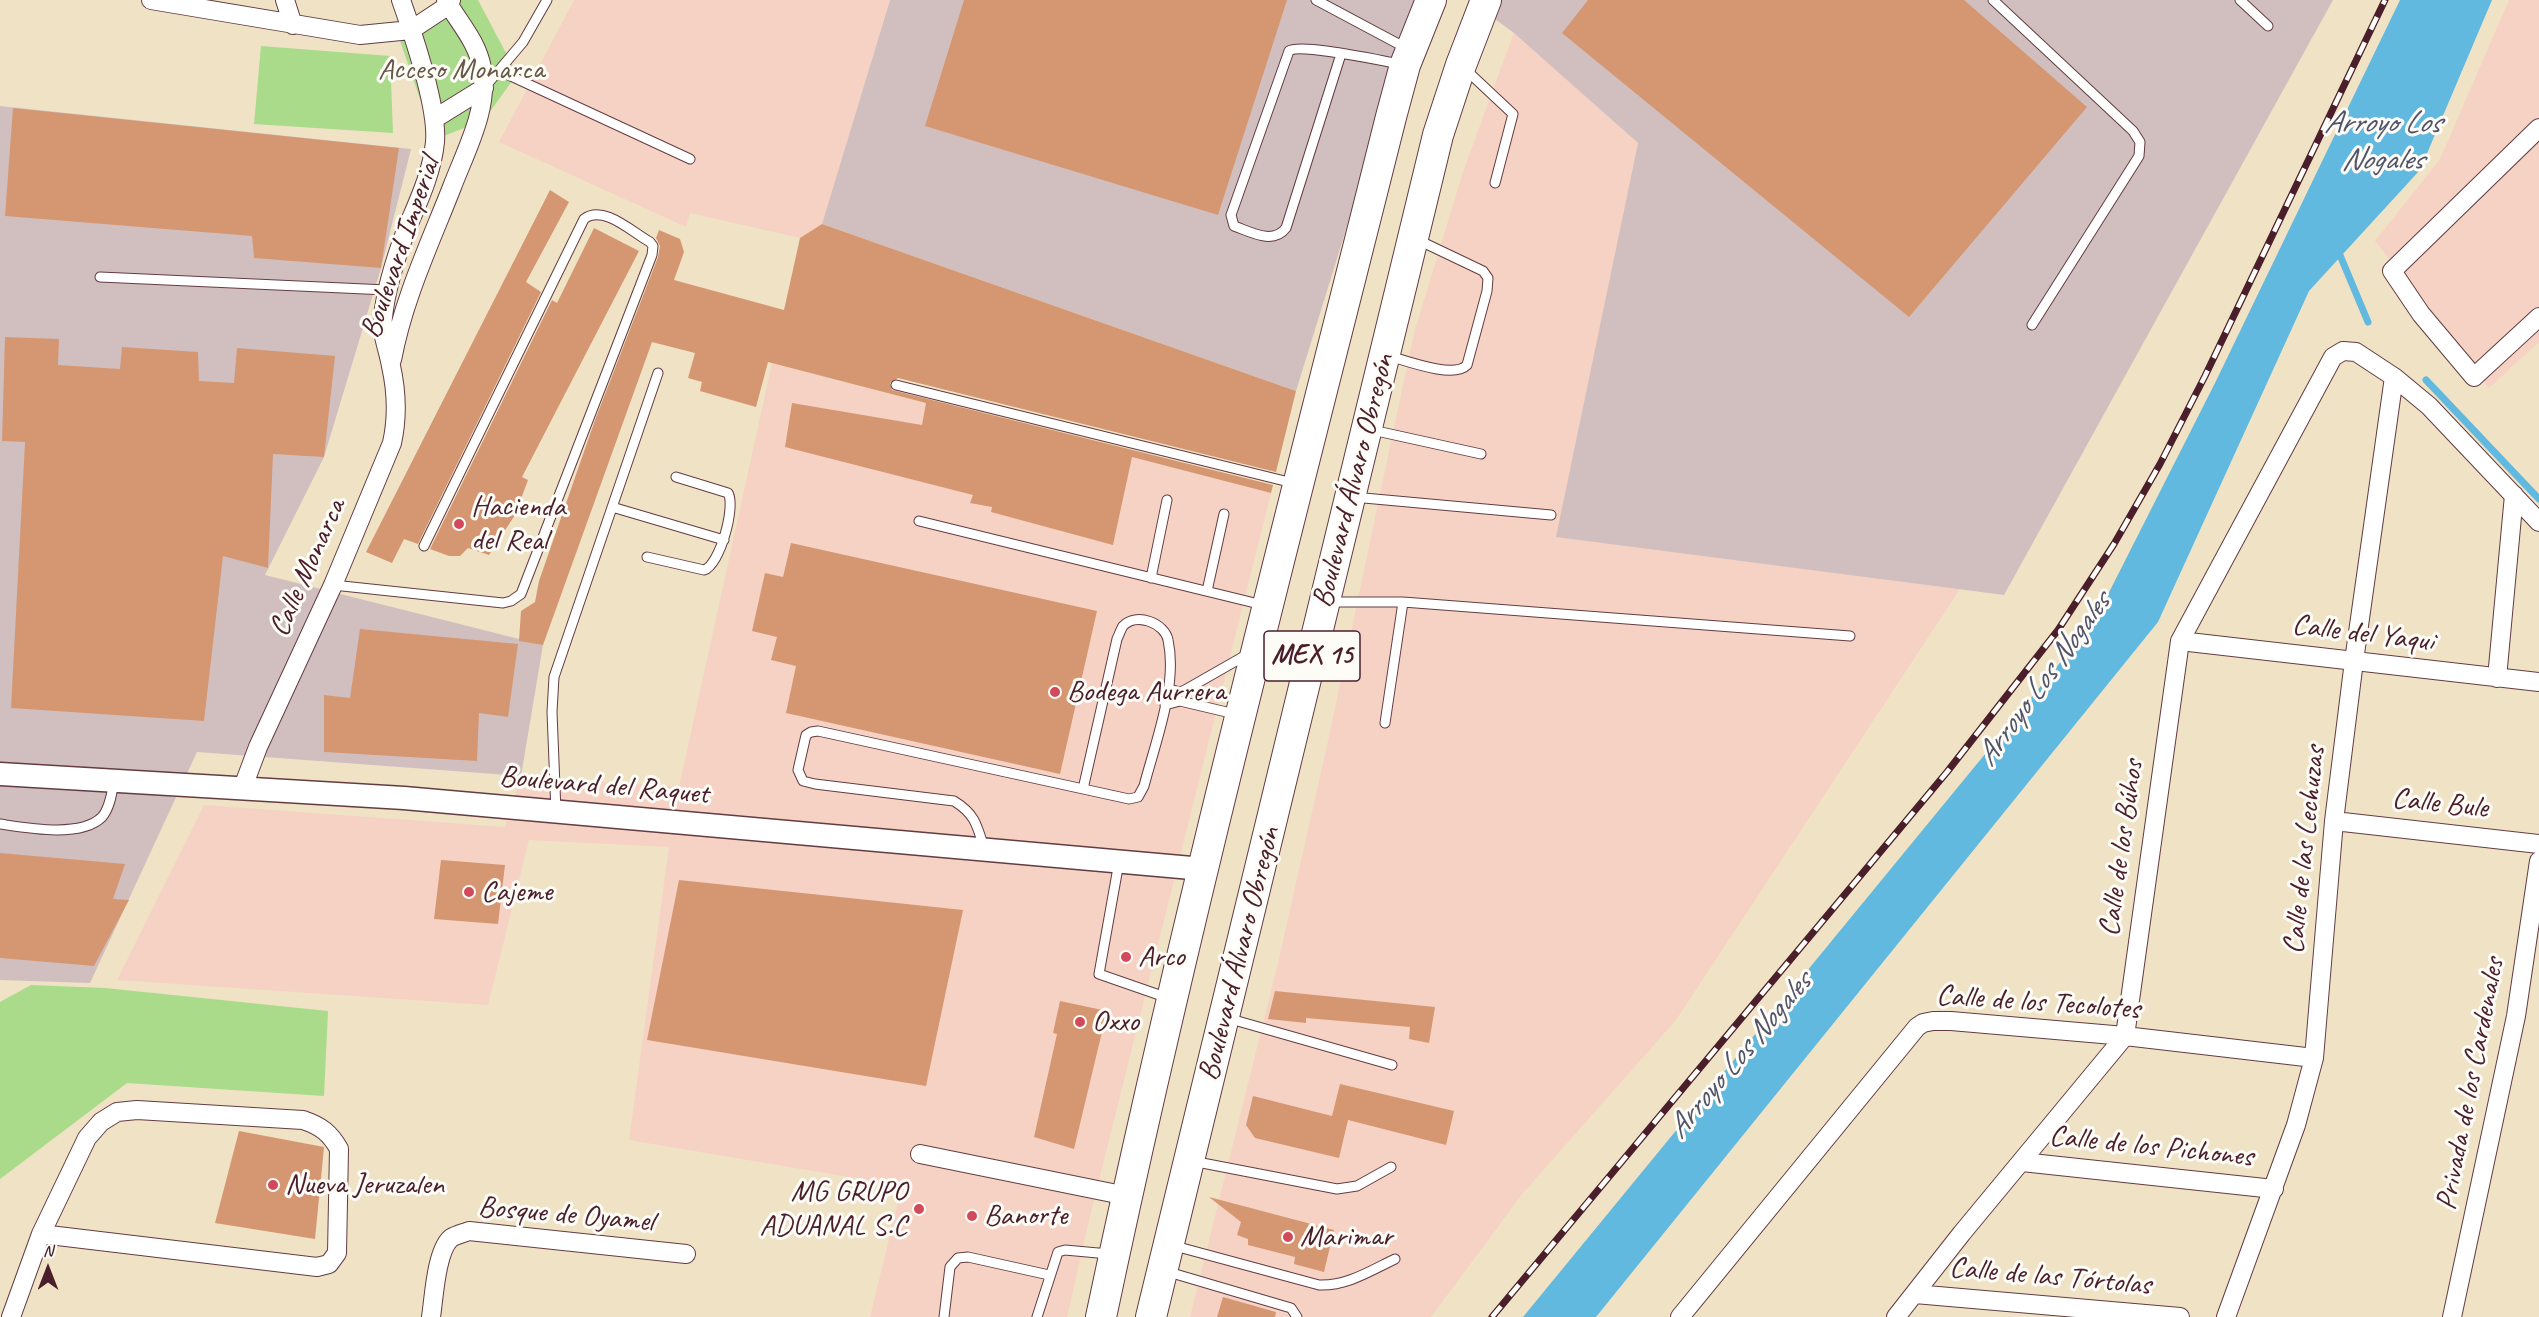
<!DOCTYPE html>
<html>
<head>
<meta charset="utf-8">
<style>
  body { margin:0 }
  #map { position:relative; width:2539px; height:1317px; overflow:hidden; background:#f0e2c5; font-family:Caveat,sans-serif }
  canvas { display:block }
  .north { position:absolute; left:18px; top:1239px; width:60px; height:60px; -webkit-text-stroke:4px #fdfcf7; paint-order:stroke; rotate:0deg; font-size:16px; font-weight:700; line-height:24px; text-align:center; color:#4a1f2b }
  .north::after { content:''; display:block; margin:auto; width:21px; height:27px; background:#4a1f2b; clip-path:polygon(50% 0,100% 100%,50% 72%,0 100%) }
</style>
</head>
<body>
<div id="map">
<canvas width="2539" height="1317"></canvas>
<div class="north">N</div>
</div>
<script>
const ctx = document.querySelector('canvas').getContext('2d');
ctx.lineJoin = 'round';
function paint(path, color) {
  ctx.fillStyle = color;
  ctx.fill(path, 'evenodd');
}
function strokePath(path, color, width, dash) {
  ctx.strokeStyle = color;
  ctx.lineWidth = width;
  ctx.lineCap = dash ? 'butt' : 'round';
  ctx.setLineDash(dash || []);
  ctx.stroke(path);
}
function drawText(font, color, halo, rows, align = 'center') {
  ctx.font = font + ' Caveat,sans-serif';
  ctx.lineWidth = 6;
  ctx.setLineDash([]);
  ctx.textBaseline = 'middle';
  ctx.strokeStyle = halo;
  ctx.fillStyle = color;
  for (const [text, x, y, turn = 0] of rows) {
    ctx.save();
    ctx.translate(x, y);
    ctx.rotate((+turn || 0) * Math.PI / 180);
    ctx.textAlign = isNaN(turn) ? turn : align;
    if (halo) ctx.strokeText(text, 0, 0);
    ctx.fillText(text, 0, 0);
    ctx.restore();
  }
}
const built = new Path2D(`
  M574 0H890L822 224 800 238 690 213 686 227 499 142Z
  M2509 0H2539V342L2489 388 2375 241 2440 159Z
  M1514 32 1638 143 1557 536 1960 589 1676 1020 1523 1193 1431 1317H1190L1278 963 1328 741 1414 333 1463 172Z
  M772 363 1271 493 1091 1212 1067 1317H870L902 1186 629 1140 669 847 529 840 488 1005 117 980 204 805 505 827 521 776 679 787Z`);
const industrial = new Path2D(`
  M890 0H1417L1296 391 822 224Z
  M1469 0H2333L2004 595 1556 537 1638 143 1514 33Z
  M0 106 411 149 381 268 324 457 265 575 543 645 521 776 197 752 90 983 0 980Z`);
const green = new Path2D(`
  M461 0H478L517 74 484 120 434 140 396 29 453 7Z
  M261 46 390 56 393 133 254 124Z
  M31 985 105 988 328 1011 324 1096 127 1083 0 1179V1002Z`);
const water = new Path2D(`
  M2400 0H2492L2420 170 2309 291 2158 622 1596 1317H1523L2095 620 2215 383Z`);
const stream = new Path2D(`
  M2337 248 2368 322
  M2426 380 2539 499`);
const building = new Path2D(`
  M964 0H1287L1218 215 925 126Z
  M1588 0H1964L2087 107 1909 317 1562 33Z
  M13 108 399 148 381 268 254 258 252 236 5 216Z
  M550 190 569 202 526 282 541 292 418 544 404 539 392 563 366 552Z
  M822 224 1296 391 1276 472 898 378 890 383 892 390 1273 485 1271 493 1132 457 1113 545 991 512 992 507 970 503 973 495 785 447 792 403 922 425 926 403 768 362 756 407 700 391 702 382 688 378 695 353 652 342 543 645 519 641 521 611 535 602 539 581 595 420 658 257 660 246 656 238 659 230 680 239 684 252 674 280 784 310 800 238Z
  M594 228 639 251 522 477 528 480 515 515 489 555 468 548 460 556H449L430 549 552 300 557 303Z
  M5 337 59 339 58 365 120 369 122 347 198 352 199 381 234 383 237 348 335 356 324 457 273 454 268 568 223 556 204 721 11 708 25 442 2 441Z
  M791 543 1097 611 1060 774 786 713 796 666 771 660 777 637 752 631 765 573 783 577Z
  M360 629 518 644 508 717 479 713 477 761 324 752V695L350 698Z
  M0 853 125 864 113 899 129 900 94 966 0 958Z
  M441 860 505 865 498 924 434 919Z
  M679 880 963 910 926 1086 647 1040Z
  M1275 991 1435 1007 1429 1043 1409 1039 1410 1027 1306 1018V1023L1268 1019Z
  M1060 1001 1107 1011 1074 1149 1034 1137 1057 1034 1053 1033Z
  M1340 1084 1454 1111 1446 1145 1348 1120 1339 1158 1255 1138 1246 1125 1253 1096 1332 1116Z
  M239 1131 324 1147 315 1239 215 1223Z
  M1209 1197 1334 1230 1324 1272 1294 1264 1295 1257 1248 1245V1239L1237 1235 1241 1222Z
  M1223 1297 1276 1312 1275 1317H1217Z`);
const service = new Path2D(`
  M1316 0 1406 48
  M1993 0 2133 131 2140 142 2139 156 2032 325
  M2240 0 2268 26
  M1341 54 1286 228C1273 245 1251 232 1234 226L1231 215 1289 51C1300 43 1382 61 1401 64
  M1465 69 1513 114 1495 183
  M500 71 690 159
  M484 88 523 42 547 0
  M100 277 387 290
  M1389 356C1407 361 1454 379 1467 365L1487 291 1488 278 1483 271 1418 240
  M896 385 1293 483
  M1372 430 1481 454
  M1353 497 1551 515
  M612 507 724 540
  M919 521 1263 605
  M647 557 704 570C720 565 736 506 728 493L676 477
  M1151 578 1167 500
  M333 585 503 603 511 601 521 594 652 255 653 246 650 242C632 232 603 204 584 219L424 546
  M1207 591 1224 514
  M1331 602H1403L1850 636
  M1169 689 1180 692 1185 690 1248 654
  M1165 705 1180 701 1235 714
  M1385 723 1403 602
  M556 812 552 712 554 677 658 373
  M0 824C27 828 81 838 102 817 110 808 112 792 114 781
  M984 848C977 825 975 814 954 801L815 784 803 781 798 770 806 735 811 732 818 731 1129 799 1138 797 1144 786C1155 743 1178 685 1168 640 1165 623 1136 612 1123 626 1121 629 1119 635 1117 639L1083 789
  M1119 862 1099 974 1168 998
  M1227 1018 1392 1065
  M1192 1161 1337 1189 1357 1186 1391 1167
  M1171 1245 1319 1285C1347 1286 1370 1271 1395 1259
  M1165 1271 1291 1308 1297 1317
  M944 1317 950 1267 958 1258 968 1257 1049 1275
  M1037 1317 1058 1252 1065 1250 1109 1254`);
const minor = new Path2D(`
  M151 0 360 35 411 30 449 5 451 0
  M285 0 293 25
  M434 119 484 88
  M2539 128 2392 271 2421 314 2474 377 2539 317
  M392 360C403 300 430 243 452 187 466 150 489 109 482 68 477 41 459 23 446 0
  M2180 641 2539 682
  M2497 678 2514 495
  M243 787 258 747 333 585 392 443C398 416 397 393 391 366 388 349 381 334 383 317 386 288 395 260 405 233 417 204 432 174 435 142 438 107 413 34 401 0
  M2334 821 2539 844
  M920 1154 1127 1196
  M2022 1162 2274 1189
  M1915 1294 2180 1317
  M11 1317 41 1234 87 1138 101 1122 117 1112 137 1110 303 1120C321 1126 330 1133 339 1149L337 1253 329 1264 317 1267 41 1234
  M431 1317C434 1298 436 1251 451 1238 456 1235 464 1233 469 1231L686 1254
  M1680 1317 1917 1027 1923 1023 1933 1021H1951L2125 1036 2314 1058
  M1896 1317 1962 1233 2125 1036 2180 641 2333 357 2343 351 2356 352 2394 377 2429 406 2539 522
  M2226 1317 2296 1125 2314 1058 2334 821 2354 661 2394 377
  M2452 1317 2516 1016 2539 861`);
const tertiary = new Path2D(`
  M0 774 404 798 1203 869`);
const trunk = new Path2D(`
  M1101 1317C1186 914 1291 516 1391 117L1405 65 1431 0
  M1151 1317 1438 135 1461 65 1486 0`);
const rail = new Path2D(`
  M1492 1317 1947 772 2058 630 2114 544 2160 464 2205 376 2385 0`);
const markers = [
  [459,524,6,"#d1495b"],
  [1055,692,6,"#d1495b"],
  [469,892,6,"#d1495b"],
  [1126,957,6,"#d1495b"],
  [1080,1022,6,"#d1495b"],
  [273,1185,6,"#d1495b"],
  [919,1209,6,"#d1495b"],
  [972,1216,6,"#d1495b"],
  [1288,1237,6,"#d1495b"]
];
const shields = [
  [1312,656,96]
];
const shieldNames = [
  ["MEX 15",1312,656]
];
const parkNames = [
  ["Acceso Monarca",461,70]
];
const streetNames = [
  ["Boulevard Imperial",401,248,-71],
  ["Boulevard Álvaro Obregón",1354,481,-76],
  ["Calle Monarca",308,568,-66],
  ["Calle del Yaqui",2363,634,7],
  ["Boulevard del Raquet",604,786,5],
  ["Calle Bule",2440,804,6],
  ["Calle de los Búhos",2122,848,-82],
  ["Calle de las Lechuzas",2305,850,-84],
  ["Boulevard Álvaro Obregón",1240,954,-76],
  ["Calle de los Tecolotes",2038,1003,4],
  ["Privada de los Cardenales",2471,1084,-79],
  ["Calle de los Pichones",2151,1147,6],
  ["Bosque de Oyamel",566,1215,5],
  ["Calle de las Tórtolas",2050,1277,5]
];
const poiNames = [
  ["Hacienda",471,507],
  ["del Real",471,541],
  ["Bodega Aurrera",1067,692],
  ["Cajeme",481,892],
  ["Arco",1138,957],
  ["Oxxo",1092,1022],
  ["Nueva Jeruzalen",285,1185],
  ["MG GRUPO",907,1192,"right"],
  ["ADUANAL S.C",907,1226,"right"],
  ["Banorte",984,1216],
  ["Marimar",1300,1237]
];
const waterNames = [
  ["Arroyo Los",2382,124],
  ["Nogales",2382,161],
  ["Arroyo Los Nogales",2044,680,-54],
  ["Arroyo Los Nogales",1740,1056,-50]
];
paint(built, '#f6d2c5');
paint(industrial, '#d1bfbf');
paint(green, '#a9db8a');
paint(water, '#62b9df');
strokePath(stream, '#62b9df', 7);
paint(building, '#d59772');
strokePath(service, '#633c42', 11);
strokePath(minor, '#633c42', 20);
strokePath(tertiary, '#633c42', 25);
strokePath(trunk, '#633c42', 32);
strokePath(service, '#fff', 9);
strokePath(minor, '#fff', 18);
strokePath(tertiary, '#fff', 22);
strokePath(trunk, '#fff', 30);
strokePath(rail, '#4a1f2b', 7);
strokePath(rail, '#fdfcf7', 4.5, [14]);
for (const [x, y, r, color] of markers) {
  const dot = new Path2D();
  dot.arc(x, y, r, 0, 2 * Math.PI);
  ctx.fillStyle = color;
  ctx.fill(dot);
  strokePath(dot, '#fdfcf7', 2);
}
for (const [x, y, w] of shields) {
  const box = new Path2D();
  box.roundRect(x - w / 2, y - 25, w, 50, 4.5);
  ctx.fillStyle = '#fdfcf7';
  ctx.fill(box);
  strokePath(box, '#4a1f2b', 1.5);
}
drawText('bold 28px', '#4a1f2b', null, shieldNames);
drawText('30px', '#665748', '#fdfcf7', parkNames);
drawText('30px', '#4a1f2b', '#fdfcf7', streetNames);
drawText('30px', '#4a1f2b', '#fdfcf7', poiNames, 'left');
drawText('italic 32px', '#52556a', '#fdfcf7', waterNames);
</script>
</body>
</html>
